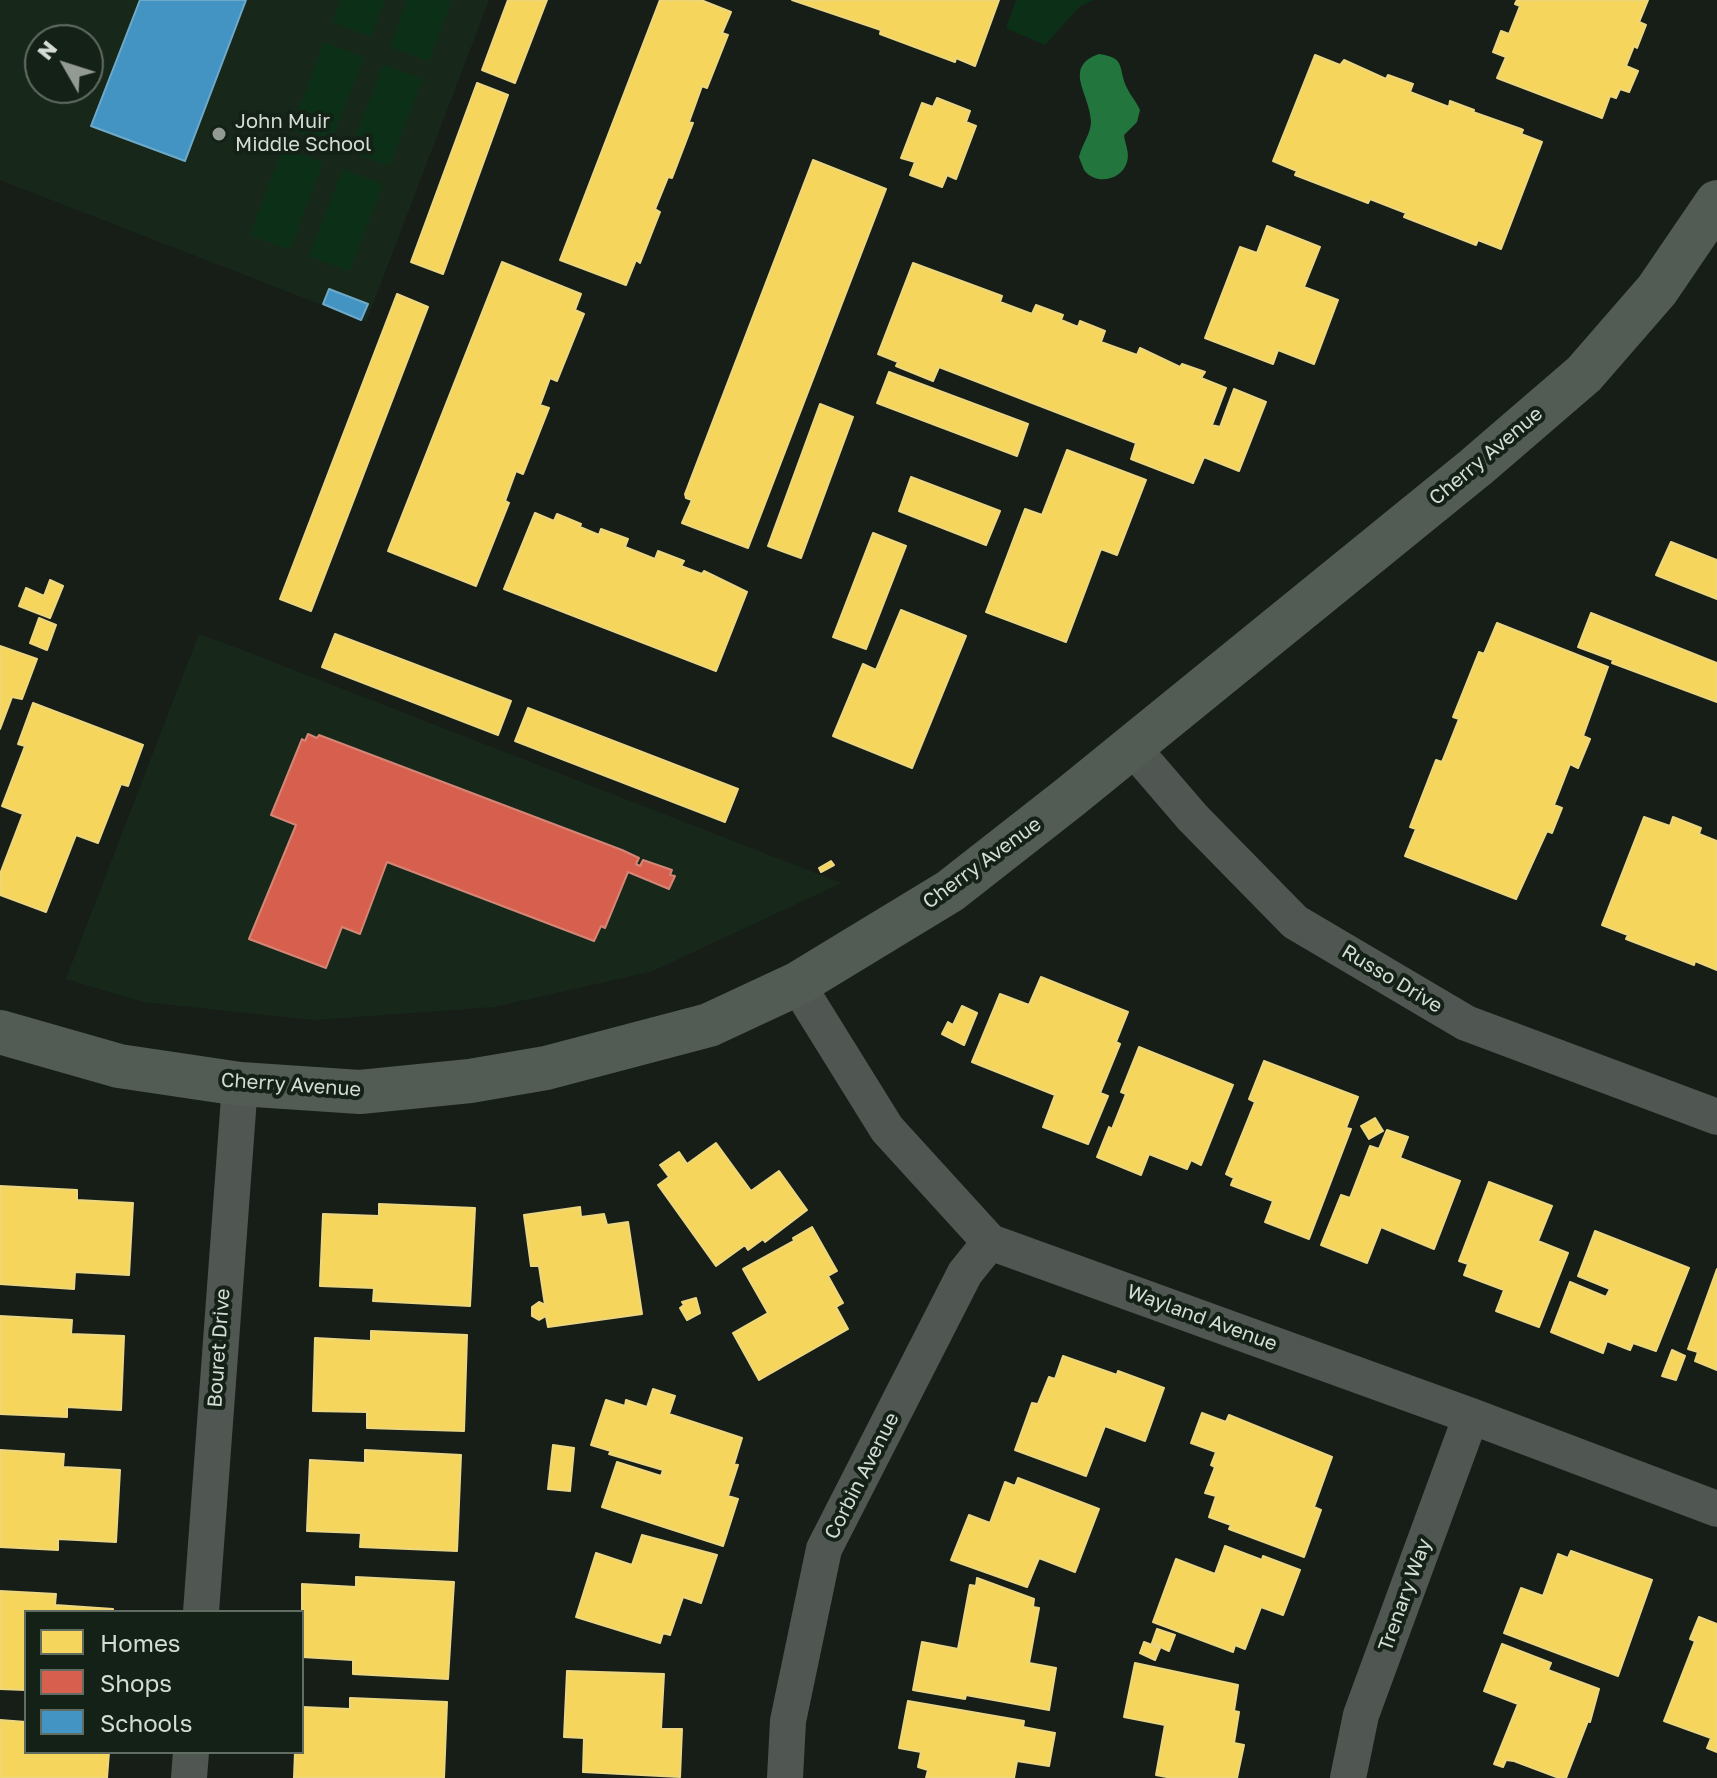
<!DOCTYPE html>
<html>
<head>
<meta charset="utf-8">
<style>
  body { margin:0 }
  #map { position:relative; width:1717px; height:1778px; overflow:hidden; background:#171e18; font-family:"Golos Text",sans-serif }
  canvas { display:block }
  .legend { position:absolute; left:24px; top:1610px; width:280px; height:144px; box-sizing:border-box; background:#142117; border:2px solid #616c63; margin:0; padding:10px 14px; list-style:none; font-size:24px; color:#d4dcd5 }
  .legend li { display:flex; align-items:center; gap:16px; height:40px }
  .legend b { width:40px; border:2px solid #616c63 }
  .north { position:absolute; left:24px; top:24px; width:80px; height:80px; box-sizing:border-box; background:#142117; border:2px solid #616c63; border-radius:50%; rotate:309deg; font-size:22px; font-weight:700; line-height:32px; text-align:center; color:#d4dcd5 }
  .north::after { content:''; display:block; margin:auto; width:28px; height:36px; background:#929a93; clip-path:polygon(50% 0,100% 100%,50% 72%,0 100%) }
</style>
</head>
<body>
<div id="map">
<canvas width="1717" height="1778"></canvas>
<ul class="legend">
<li><b style="height:22px;background:#f6d55c"></b>Homes</li>
<li><b style="height:22px;background:#d6604d"></b>Shops</li>
<li><b style="height:22px;background:#4393c3"></b>Schools</li>
</ul>
<div class="north">N</div>
</div>
<script>
const ctx = document.querySelector('canvas').getContext('2d');
ctx.lineJoin = 'round';
function paint(path, color) {
  ctx.fillStyle = color;
  ctx.fill(path, 'evenodd');
}
function strokePath(path, color, width, dash) {
  ctx.strokeStyle = color;
  ctx.lineWidth = width;
  ctx.lineCap = dash ? 'butt' : 'round';
  ctx.setLineDash(dash || []);
  ctx.stroke(path);
}
function drawText(font, color, halo, rows, align = 'center') {
  ctx.font = font + ' "Golos Text",sans-serif';
  ctx.lineWidth = 8;
  ctx.setLineDash([]);
  ctx.textBaseline = 'middle';
  ctx.strokeStyle = halo;
  ctx.fillStyle = color;
  for (const [text, x, y, turn = 0] of rows) {
    ctx.save();
    ctx.translate(x, y);
    ctx.rotate((+turn || 0) * Math.PI / 180);
    ctx.textAlign = isNaN(turn) ? turn : align;
    if (halo) ctx.strokeText(text, 0, 0);
    ctx.fillText(text, 0, 0);
    ctx.restore();
  }
}
const built = new Path2D(`
  M0 0H489L366 322 0 180ZM40 40H88V88H40Z
  M199 634 240 649 841 883 653 971 494 1007 314 1020 143 1002 66 979Z`);
const green = new Path2D(`
  M341 0H385L371 37 332 22Z
  M407 0H452L429 61 390 47Z
  M1016 0H1094L1079 7 1045 45 1006 28Z
  M324 42 364 57 330 144 291 130Z
  M383 64 423 79 389 166 350 152Z
  M283 147 323 162 290 250 250 235Z
  M343 169 383 184 349 271 309 256Z`);
const water = new Path2D(`
  M1099 54C1126 58 1118 67 1126 86 1130 95 1136 101 1140 110L1137 122 1124 135C1125 145 1130 152 1127 162 1122 180 1096 186 1084 170 1084 169 1079 158 1079 157 1082 144 1091 134 1091 121 1090 94 1062 67 1099 54Z`);
const homes = new Path2D(`
  M508 0H547L515 83 482 70Z
  M660 0H701L731 12 722 33 728 35 707 88 702 86 689 122 693 123 672 178 668 177 655 209 660 212 640 263 636 260 626 285 560 260Z
  M792 0H999L975 66 956 58 955 62 880 34 881 30Z
  M1517 0H1648L1639 22 1646 25 1637 48 1634 46 1626 66 1638 71 1629 92 1620 89 1616 98 1610 96 1602 118 1497 78 1506 57 1493 52 1501 31 1509 34 1520 6 1515 4Z
  M1315 55 1340 65 1344 60 1386 79 1388 75 1413 84 1410 92 1449 107 1450 101 1474 110 1473 112 1521 129 1523 130 1521 134 1542 142 1501 249 1478 240 1476 245 1404 217 1406 213 1370 199 1368 203 1295 175 1297 171 1273 161Z
  M477 83 508 95 443 274 411 262Z
  M937 98 970 111 966 122 976 126 956 179 947 175 942 187 910 175 915 162 901 158 922 103 933 107Z
  M813 160 886 189 748 548 682 523 692 500 686 498 685 494Z
  M1267 226 1320 247 1304 287 1338 300 1314 364 1278 350 1273 364 1205 338 1240 247 1257 253Z
  M502 262 581 294 575 310 584 314 557 381 550 378 540 405 549 408 523 474 516 471 505 501 509 503 476 586 388 551Z
  M913 263 1002 296 1000 302 1032 314 1036 305 1063 315 1061 320 1078 327 1080 321 1105 331 1101 342 1137 355 1140 348 1180 367 1182 364 1205 372 1201 378 1226 388 1212 425 1220 427 1234 389 1266 402 1239 471 1204 457 1193 483 1131 459 1136 443 939 367 933 381 896 366 898 362 878 354Z
  M397 294 428 307 311 611 280 599Z
  M889 372 1028 424 1017 456 877 403Z
  M820 404 853 417 801 558 768 546Z
  M1067 450 1146 480 1117 555 1101 549 1066 642 986 612 1025 509 1042 515Z
  M911 477 1000 511 986 545 899 511Z
  M535 513 554 521 557 514 581 524 580 527 599 535 601 529 628 539 625 547 655 559 658 551 684 561 681 566 702 574 704 571 747 592 716 671 504 589Z
  M873 533 906 546 866 649 833 637Z
  M1671 542 1717 560V599L1656 575Z
  M50 580 63 586 50 618 19 606 26 588 44 596Z
  M901 610 966 636 912 768 833 736 863 664 876 670Z
  M1591 613 1717 663V702L1612 663 1613 660 1578 647Z
  M39 618 56 625 47 650 30 643Z
  M1497 623 1608 667 1583 736 1590 739 1578 768 1570 764 1554 805 1562 808 1552 833 1547 831 1516 899 1405 856 1416 829 1410 827 1436 760 1442 762 1459 719 1453 717 1479 652 1484 654Z
  M335 634 511 701 498 735 322 667Z
  M0 646 37 659 22 699 12 697 0 729Z
  M33 703 143 745 128 786 121 784 98 843 76 835 46 912 0 895V874L23 814 2 806 25 746 18 744Z
  M528 708 738 789 725 822 515 741Z
  M1644 817 1670 826 1673 817 1701 828 1699 834 1717 841V970L1695 961 1694 965 1626 939 1628 935 1602 925Z
  M831 861 834 865 821 872 819 868Z
  M1041 977 1128 1012 1116 1042 1120 1044 1100 1093 1108 1096 1088 1144 1043 1127 1055 1095 972 1062 1000 994 1029 1005Z
  M962 1006 977 1013 964 1045 942 1034 948 1022 953 1025Z
  M1139 1047 1233 1085 1201 1165 1191 1160 1187 1169 1149 1154 1141 1175 1097 1157 1109 1127 1112 1129 1126 1094 1121 1092Z
  M1264 1061 1358 1097 1346 1128 1351 1129 1309 1239 1265 1222 1273 1201 1231 1185 1234 1178 1226 1174 1255 1102 1249 1099Z
  M1375 1118 1383 1131 1369 1139 1361 1126Z
  M1387 1130 1408 1137 1400 1158 1460 1181 1434 1249 1381 1227 1367 1263 1321 1245 1341 1195 1350 1198 1370 1146 1379 1149Z
  M716 1143 751 1191 779 1171 807 1210 765 1242 763 1239 748 1250 745 1245 716 1266 658 1185 669 1177 660 1165 679 1152 687 1164Z
  M1489 1182 1552 1206 1538 1241 1568 1253 1539 1327 1496 1311 1504 1290 1464 1275 1468 1264 1459 1261Z
  M0 1186 77 1190V1200L133 1203 129 1275 75 1272 74 1289 0 1284Z
  M379 1204 475 1208 470 1306 373 1301 374 1288 320 1286 323 1214 379 1216Z
  M580 1207 581 1217 604 1214 607 1225 628 1222 642 1314 548 1327 546 1316 539 1320 532 1316V1307L539 1302 545 1305 539 1266H531L524 1215Z
  M812 1227 837 1271 828 1276 843 1303 836 1307 848 1329 759 1380 733 1333 768 1313 743 1269 794 1241 793 1238Z
  M1595 1231 1689 1268 1656 1351 1633 1343 1630 1350 1607 1341 1603 1353 1551 1332 1570 1282 1606 1297 1610 1289 1578 1276Z
  M1717 1269V1370L1695 1361 1698 1352 1688 1349Z
  M696 1298 700 1313 687 1320 680 1308 684 1305 682 1302Z
  M0 1316 72 1320 71 1334 124 1336 121 1410 67 1407V1417L0 1414Z
  M371 1331 467 1335 464 1431 367 1428V1412L313 1411 315 1338 371 1341Z
  M1672 1350 1685 1356 1676 1380 1662 1376Z
  M1063 1356 1117 1375 1118 1371 1164 1388 1145 1441 1105 1426 1086 1476 1015 1450 1032 1403 1038 1404 1049 1377 1055 1379Z
  M653 1389 675 1396 669 1414 742 1438 734 1464 738 1465 728 1496 738 1499 723 1546 602 1507 617 1462 661 1476 663 1470 609 1454 611 1451 591 1445 606 1400 625 1406 626 1400 647 1407Z
  M1202 1413 1226 1422 1229 1415 1332 1457 1314 1507 1321 1510 1304 1557 1229 1529 1231 1525 1209 1517 1216 1496 1205 1493 1215 1467 1211 1465 1216 1452 1191 1443Z
  M553 1445 574 1448 570 1491 548 1489Z
  M0 1450 64 1454 63 1467 120 1470 116 1542 58 1539V1550L0 1547Z
  M365 1450 461 1455 457 1551 360 1547 361 1533 307 1531 310 1460 365 1463Z
  M1018 1478 1099 1509 1075 1572 1039 1558 1027 1587 951 1560 969 1515 990 1523 1005 1482 1015 1486Z
  M642 1535 717 1555 701 1603 683 1597 670 1635 663 1633 660 1643 576 1617 596 1553 632 1565Z
  M1225 1546 1262 1560 1263 1556 1300 1570 1283 1615 1261 1607 1245 1649 1235 1645 1233 1652 1153 1622 1176 1559 1215 1574Z
  M1571 1551 1652 1580 1618 1676 1504 1633 1521 1588 1543 1596 1558 1554 1568 1558Z
  M356 1577 454 1582 448 1679 353 1674V1660L302 1657V1584L356 1587Z
  M977 1578 1034 1599 1033 1607 1039 1608 1029 1663 1056 1668 1049 1710 966 1695 965 1699 913 1690 922 1642 958 1649 970 1585 976 1586Z
  M0 1591 56 1594 55 1605 113 1609V1612H26V1690L0 1689Z
  M1699 1617 1717 1624V1752L1707 1748 1711 1738 1664 1721 1695 1641 1690 1639Z
  M1157 1629 1175 1635 1169 1651 1152 1643Z
  M1144 1642 1160 1648 1155 1660 1140 1653Z
  M1502 1644 1551 1663 1548 1670 1599 1689 1590 1722 1588 1721 1566 1778H1559L1514 1761 1506 1760 1503 1767 1494 1764 1518 1704 1484 1691Z
  M1135 1663 1238 1685 1234 1711 1239 1712 1234 1743 1244 1745 1237 1778H1172L1156 1775 1165 1725 1124 1717Z
  M567 1671 664 1674 661 1729H682L680 1777 583 1772 584 1738 564 1737Z
  M350 1698 447 1702 444 1778H294L295 1752H302V1707L350 1709Z
  M908 1701 1024 1721 1023 1727 1055 1733 1049 1766 1017 1761 1014 1778H926L928 1770 918 1767 921 1752 899 1748Z
  M0 1720 26 1722V1752H109L107 1778H0Z`);
const shops = new Path2D(`
  M308 734 317 738 319 735 622 850 639 858 636 864 640 866 643 860 672 870 670 875 675 876 669 889 628 872 605 928 601 926 594 941 387 862 360 934 342 927 326 968 249 939 296 825 271 815 302 739 305 741Z`);
const schools = new Path2D(`
  M140 0H246L185 161 91 126Z
  M329 289 368 304 361 320 323 304Z`);
const street = new Path2D(`
  M1131 746 1193 818 1295 922 1466 1023 1717 1117
  M797 984 887 1129 990 1242 1471 1416 1717 1509
  M201 1612 240 1084
  M189 1778 191 1752
  M785 1778 788 1721 824 1549 965 1273 990 1242
  M1348 1778 1361 1715 1471 1416`);
const secondary = new Path2D(`
  M0 1032 119 1066 240 1084 360 1092 470 1081 546 1068 709 1025 797 984 950 891 1070 797 1476 467 1584 374 1657 290 1717 202`);
const markers = [
  [219,134,8,"#929a93"]
];
const poiNames = [
  ["John Muir",235,122],
  ["Middle School",235,145]
];
const streetNames = [
  ["Cherry Avenue",1486,456,-40],
  ["Cherry Avenue",982,863,-36],
  ["Russo Drive",1392,979,31],
  ["Cherry Avenue",291,1085,4],
  ["Wayland Avenue",1202,1318,20],
  ["Bouret Drive",219,1348,-86],
  ["Corbin Avenue",862,1476,-63],
  ["Trenary Way",1405,1595,-70]
];
paint(built, '#17281b');
paint(green, '#0c2f17');
paint(water, '#22753d');
paint(homes, '#f6d55c');
strokePath(homes, '#ecd780', 2);
paint(shops, '#d6604d');
strokePath(shops, '#d58576', 2);
paint(schools, '#4393c3');
strokePath(schools, '#6ea9c8', 2);
strokePath(street, '#505651', 36);
strokePath(secondary, '#525b54', 44);
for (const [x, y, r, color] of markers) {
  const dot = new Path2D();
  dot.arc(x, y, r, 0, 2 * Math.PI);
  ctx.fillStyle = color;
  ctx.fill(dot);
  strokePath(dot, '#142117', 3);
}
drawText('20px', '#d4dcd5', '#142117', poiNames, 'left');
drawText('20px', '#d4dcd5', '#142117', streetNames);
</script>
</body>
</html>
